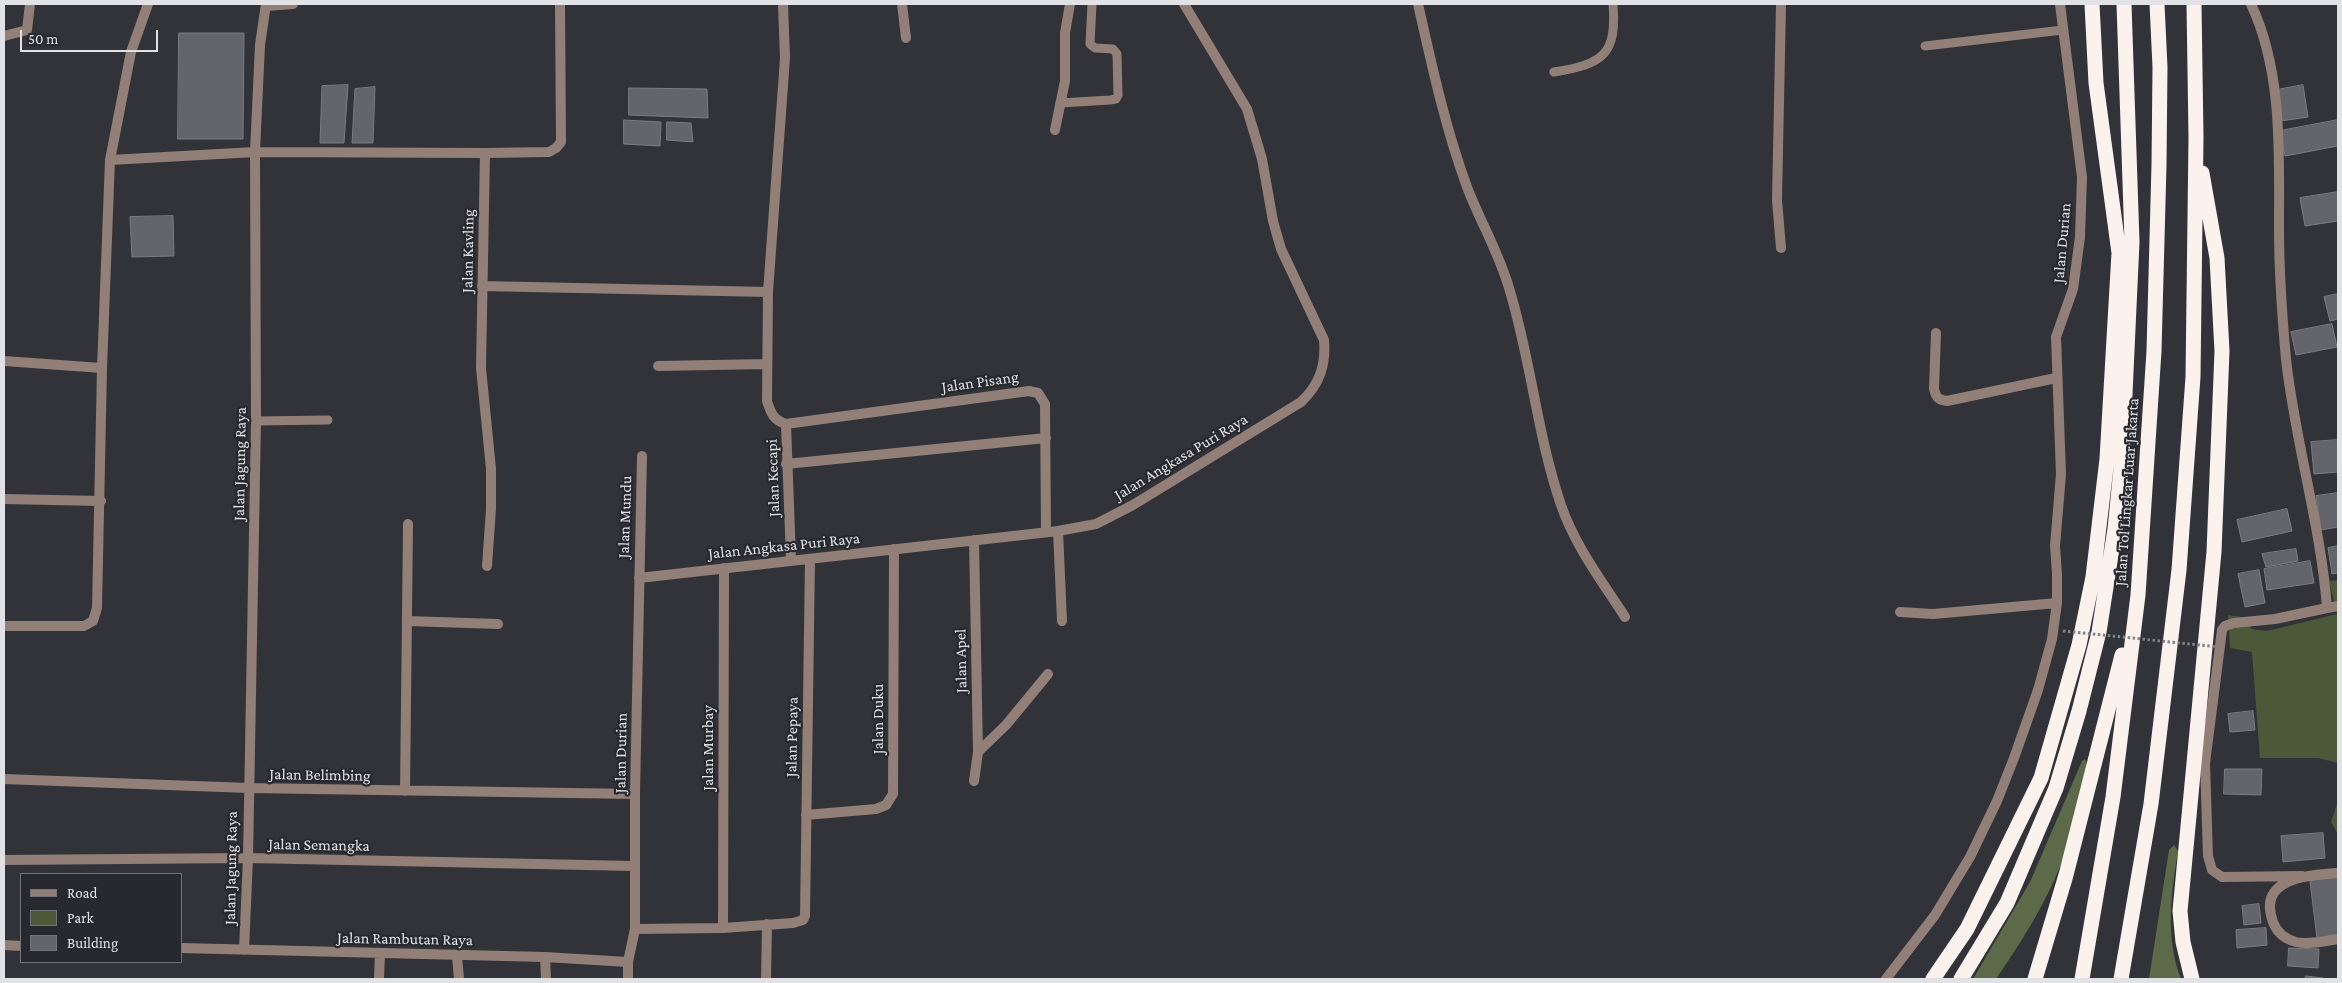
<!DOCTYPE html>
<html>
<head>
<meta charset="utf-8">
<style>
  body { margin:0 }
  #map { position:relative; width:2342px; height:983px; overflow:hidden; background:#313338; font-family:"Crimson Pro",serif }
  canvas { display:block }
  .frame { position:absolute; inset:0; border:5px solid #e1e2e6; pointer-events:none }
  .legend { position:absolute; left:20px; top:873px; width:162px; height:90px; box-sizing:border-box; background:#27292e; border:1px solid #717378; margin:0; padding:6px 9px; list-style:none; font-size:15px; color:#e1e2e6 }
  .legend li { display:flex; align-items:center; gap:10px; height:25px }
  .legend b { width:25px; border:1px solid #717378 }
  .scale { position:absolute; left:20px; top:30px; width:138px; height:22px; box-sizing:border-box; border:2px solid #e1e2e6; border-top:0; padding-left:6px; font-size:15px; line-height:18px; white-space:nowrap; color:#e1e2e6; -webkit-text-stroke:4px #27292e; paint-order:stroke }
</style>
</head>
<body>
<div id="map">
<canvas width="2342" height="983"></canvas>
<div class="frame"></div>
<ul class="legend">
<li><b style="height:6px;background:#917f78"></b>Road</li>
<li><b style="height:14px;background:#4c5939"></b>Park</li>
<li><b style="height:14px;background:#63656b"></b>Building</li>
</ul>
<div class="scale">50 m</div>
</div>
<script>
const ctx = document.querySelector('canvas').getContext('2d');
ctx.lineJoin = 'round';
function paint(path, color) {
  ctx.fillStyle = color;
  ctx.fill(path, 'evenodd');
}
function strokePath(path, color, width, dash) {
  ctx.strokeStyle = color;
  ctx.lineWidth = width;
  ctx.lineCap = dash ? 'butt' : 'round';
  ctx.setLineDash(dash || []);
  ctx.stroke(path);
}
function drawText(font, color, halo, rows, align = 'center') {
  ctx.font = font + ' "Crimson Pro",serif';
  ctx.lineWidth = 4.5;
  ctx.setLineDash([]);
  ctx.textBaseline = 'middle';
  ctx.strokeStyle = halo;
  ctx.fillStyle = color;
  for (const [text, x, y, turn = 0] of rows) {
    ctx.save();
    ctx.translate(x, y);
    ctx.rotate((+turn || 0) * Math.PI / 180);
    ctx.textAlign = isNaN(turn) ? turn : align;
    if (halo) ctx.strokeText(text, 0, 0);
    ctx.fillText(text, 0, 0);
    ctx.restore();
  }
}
const green = new Path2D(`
  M2338 580V763L2318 758H2260L2252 652 2230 648 2228 615 2248 618 2251 629 2267 631 2337 614 2329 581Z
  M2338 801V834L2331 822Z`);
const forest = new Path2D(`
  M2085 759 2087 764C2080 792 2076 820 2067 847 2052 894 2024 938 1996 979H1973L2030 882 2082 761Z
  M2174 845 2178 851C2171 894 2165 937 2181 979H2149L2169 850Z`);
const building = new Path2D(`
  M179 33H244L243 139H178Z
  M348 85 344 143H320L322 86Z
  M2303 85 2308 117 2281 121 2277 90Z
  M375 87 373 143H352L355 89Z
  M629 88 707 89 708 118 629 115Z
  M624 120 661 122 660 146 624 144Z
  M2338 120V146L2285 156 2280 131Z
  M667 122 691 123 693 142 667 140Z
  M2338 192V221L2305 226 2300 198Z
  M173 216 174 256 132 257 130 217Z
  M2338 294V319L2330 321 2324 297Z
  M2332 324 2337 347 2296 355 2291 332Z
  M2338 440V472L2314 474 2311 442Z
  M2338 493V527L2321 530 2316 496Z
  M2287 509 2292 531 2242 542 2237 520Z
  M2338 546V573L2332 574 2328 548Z
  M2296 549 2298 561 2266 567 2262 554Z
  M2310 561 2314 583 2267 590 2264 569Z
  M2259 570 2265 603 2245 607 2238 574Z
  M2253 711 2255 730 2230 732 2228 714Z
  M2225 769H2262L2261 795 2224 794Z
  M2323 833 2325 858 2283 862 2281 836Z
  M2338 878V935L2317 938 2310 881Z
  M2259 904 2261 923 2244 925 2242 906Z
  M2266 928 2267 945 2237 948 2236 930Z
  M2289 948 2319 949 2318 968 2288 966Z
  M2306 976 2323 978V979H2305Z`);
const lane = new Path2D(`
  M1925 46 2063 30
  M1554 72C1603 64 1617 55 1613 4
  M1060 103 1110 100 1116 99 1118 95 1117 54 1113 49 1095 48 1090 44 1092 4
  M256 421 328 420`);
const street = new Path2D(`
  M783 4 785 58 768 292 767 401C771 413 773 420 786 424L1029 391 1038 393 1045 404 1046 532
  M902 4 906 38
  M1418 4C1432 66 1445 127 1467 187 1480 221 1499 253 1509 288 1531 359 1537 435 1561 505 1575 546 1602 581 1625 617
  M1781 4 1777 200 1781 248
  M2251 4C2283 72 2279 154 2279 227 2279 271 2282 315 2286 359 2295 442 2321 526 2327 608L2338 606
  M266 6 293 4
  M4 36 27 30 30 4
  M1055 130 1065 81V33L1070 4
  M110 160 131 52 148 4
  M482 286 768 292
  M1936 333 1934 389C1936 398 1939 400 1947 401L2056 378
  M4 361 102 368
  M658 366 767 364
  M786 424 791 560
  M786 464 1046 438
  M4 499 101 501
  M1058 531 1062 621
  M487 566 491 509V469L481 368 485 153 549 152 556 148 561 142 560 4
  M639 578 1058 531 1096 524 1133 505 1301 402C1320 384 1326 365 1324 340L1281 249 1273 221 1262 159 1247 109 1184 4
  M1900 612 1933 614 2057 603
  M407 621 498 624
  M4 626H84L93 621 97 608 102 368 110 160 255 152 485 153
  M978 752 1006 725 1048 674
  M4 779 249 788 635 794
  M974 781 978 752 974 540
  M405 791 408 524
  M806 815 876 809 886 805 893 794 894 549
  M4 860 248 858 634 866
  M2338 873C2308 875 2257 878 2273 922 2277 933 2285 939 2296 942 2309 945 2325 941 2338 939
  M2302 876 2222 877 2212 870 2208 856 2205 763 2222 630 2225 626 2234 623 2275 619 2327 608
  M723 928 724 568
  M635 929 723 928 793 923 803 920 805 916 810 559
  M4 945 21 946
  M181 948 545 957 628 962
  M244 950 248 858 256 421 255 152 260 45 266 4
  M457 956 459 979
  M545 957 546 979
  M379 979 380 954
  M628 979V962L635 929V794L642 456
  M766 979 767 924
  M1886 979 1935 915 1970 857 1997 801 2014 758 2038 690 2052 639 2057 603V573L2055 546 2061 474 2056 337 2073 289 2080 237 2082 177 2060 4`);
const highway = new Path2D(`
  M1933 979 1967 929 2041 778 2079 645 2093 577 2107 459 2119 253 2096 83 2092 4
  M1961 979 2007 903 2056 788 2079 711 2099 632 2115 529 2122 459 2132 242 2124 4
  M2035 979 2066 875 2122 655
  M2082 979 2113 797 2138 595 2154 351 2159 165 2160 67 2157 4
  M2121 979 2151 804 2179 570 2193 377 2196 137 2194 4
  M2192 979 2183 942 2180 911 2214 552 2222 351 2217 258 2202 173`);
const pathBridge = new Path2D(`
  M2063 631 2220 647`);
const streetNames = [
  ["Jalan Durian",2062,243,-85],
  ["Jalan Kavling",468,251,-89],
  ["Jalan Pisang",980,382,-8],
  ["Jalan Angkasa Puri Raya",1181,457,-31],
  ["Jalan Jagung Raya",240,464,-89],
  ["Jalan Kecapi",773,478,-92],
  ["Jalan Tol Lingkar Luar Jakarta",2127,492,-86],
  ["Jalan Mundu",625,517,-88],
  ["Jalan Angkasa Puri Raya",784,546,-6],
  ["Jalan Apel",961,661,-91],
  ["Jalan Duku",878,719,-90],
  ["Jalan Pepaya",792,737,-89],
  ["Jalan Murbay",708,748,-90],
  ["Jalan Durian",621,753,-89],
  ["Jalan Belimbing",320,775,1],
  ["Jalan Semangka",319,845,1],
  ["Jalan Jagung Raya",231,868,-89],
  ["Jalan Rambutan Raya",405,939,1]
];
paint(green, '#4c5939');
paint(forest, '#5c6a49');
paint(building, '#63656b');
strokePath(building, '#7a7c82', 1);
strokePath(lane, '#917f78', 9);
strokePath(street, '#917f78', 10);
strokePath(highway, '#fbf2ee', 15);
strokePath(pathBridge, '#828388', 3, [2.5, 2.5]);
drawText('16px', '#e1e2e6', '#27292e', streetNames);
</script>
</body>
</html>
